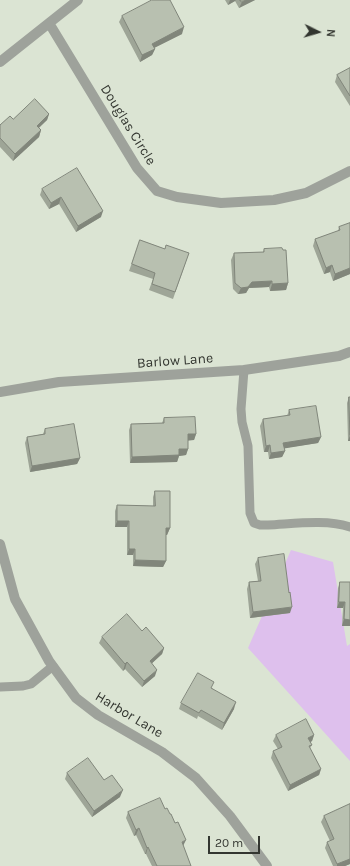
<!DOCTYPE html>
<html>
<head>
<meta charset="utf-8">
<style>
  body { margin:0 }
  #map { position:relative; width:350px; height:866px; overflow:hidden; background:#dbe4d3; font-family:Karla,sans-serif }
  canvas { display:block }
  .north { position:absolute; left:298px; top:12px; width:40px; height:40px; -webkit-text-stroke:3px #dbe4d3; paint-order:stroke; rotate:95deg; font-size:11px; font-weight:700; line-height:16px; text-align:center; color:#333630 }
  .north::after { content:''; display:block; margin:auto; width:14px; height:18px; background:#333630; clip-path:polygon(50% 0,100% 100%,50% 72%,0 100%) }
  .scale { position:absolute; left:208px; top:836px; width:52px; height:18px; box-sizing:border-box; border:2px solid #333630; border-top:0; padding-left:5px; font-size:12px; line-height:14px; white-space:nowrap; color:#333630; -webkit-text-stroke:3px #dbe4d3; paint-order:stroke }
</style>
</head>
<body>
<div id="map">
<canvas width="350" height="866"></canvas>
<div class="north">N</div>
<div class="scale">20 m</div>
</div>
<script>
const ctx = document.querySelector('canvas').getContext('2d');
ctx.lineJoin = 'round';
function paint(path, color) {
  ctx.fillStyle = color;
  ctx.fill(path, 'evenodd');
}
function strokePath(path, color, width, dash) {
  ctx.strokeStyle = color;
  ctx.lineWidth = width;
  ctx.lineCap = dash ? 'butt' : 'round';
  ctx.setLineDash(dash || []);
  ctx.stroke(path);
}
function drawText(font, color, halo, rows, align = 'center') {
  ctx.font = font + ' Karla,sans-serif';
  ctx.lineWidth = 3;
  ctx.setLineDash([]);
  ctx.textBaseline = 'middle';
  ctx.strokeStyle = halo;
  ctx.fillStyle = color;
  for (const [text, x, y, turn = 0] of rows) {
    ctx.save();
    ctx.translate(x, y);
    ctx.rotate((+turn || 0) * Math.PI / 180);
    ctx.textAlign = isNaN(turn) ? turn : align;
    if (halo) ctx.strokeText(text, 0, 0);
    ctx.fillText(text, 0, 0);
    ctx.restore();
  }
}
const green = new Path2D(`
  M291 550 333 562 347 646 350 644V761L248 648Z`);
const lane = new Path2D(`
  M244 370 241 409 242 422 248 446 250 513 254 523 260 525H268C292 524 327 519 350 527
  M0 687 23 686 31 684 53 666`);
const street = new Path2D(`
  M49 23 137 168 157 191 177 197 221 203 274 200 306 193 350 171
  M0 62 78 0
  M0 392 59 382 244 370 339 356 350 352
  M0 544 15 599 49 661 76 698 98 715 162 752 196 778 230 816 267 866`);
const wall = new Path2D(`
  M225 0H255L239 8 235 1 228 5Z
  M122 16 182 34 154 48 155 49 152 55 140 62 119 22Z
  M350 68V106L335 82 337 75Z
  M49 114 47 120 39 128 41 130 39 137 13 161 0 147V125L13 119Z
  M42 189 101 217 76 232 59 204 49 209 40 195Z
  M350 223V274L333 281 330 272 324 274 313 246 315 239 338 231 339 227Z
  M140 240 165 249 189 253 173 299 149 290 153 279 129 271Z
  M264 249 288 283 286 290 270 291 269 287 249 288 246 293 238 294 233 289 231 260 234 253 263 252Z
  M349 397 350 441H348L347 403Z
  M289 410 321 437 318 443 284 448 285 451 282 457 269 459 268 452H264L260 426 263 419 287 416Z
  M164 418 196 434 194 440H188V449L186 455 179 456 177 462 130 463 129 430 131 424 162 423Z
  M45 429 80 458 77 464 30 472 25 443 27 437 43 434Z
  M155 491 170 528 167 535H166V561L163 567 133 566V555H127V527H115V511L117 505 153 506V497Z
  M258 558 290 613 250 618 247 589 249 582 258 581 255 564Z
  M340 582H350V626H342L343 608H337L338 588Z
  M142 631 164 648 162 654 152 663 155 676 142 687 125 669 123 671 99 643 102 637Z
  M212 688 234 709 222 730 198 716 197 719 179 709 181 703Z
  M276 735H314L312 741 310 742 312 745 310 748 321 769 319 775 288 791 271 758 273 751 278 749 273 741Z
  M67 773 104 780 120 797 92 817 65 779Z
  M350 804V864L345 866H333L325 848 327 842 330 841 321 822 324 816Z
  M165 809 183 846 191 866H152L146 854H145L136 835 134 836 126 818 128 812Z`);
const shadedWall = new Path2D(`
  M230 0H236L235 1 228 5Z
  M246 0H255L239 8 242 2Z
  M184 27 182 34 150 50 152 44Z
  M155 49 152 55 140 62 142 55Z
  M49 114 47 120 34 132 37 126Z
  M41 130 39 137 13 161 15 154Z
  M61 197 59 204 49 209 51 203Z
  M103 211 101 217 76 232 78 226Z
  M332 265 330 272 324 274 326 268Z
  M350 268V274L333 281 335 274Z
  M272 281 269 287 249 288 246 293 238 294 241 288 252 282Z
  M288 283 286 290 270 291 272 284Z
  M188 434H196L194 440 185 441Z
  M350 435V441H348Z
  M321 437 318 443 281 449 283 443Z
  M270 445 268 452H264L266 446Z
  M179 449H188L186 455 179 456 177 462 130 463 132 457Z
  M285 451 282 457 269 459 271 453Z
  M80 458 77 464 30 472 32 466Z
  M117 521H129L127 527H115Z
  M166 528H170L167 535H164Z
  M129 549H135L133 555H127Z
  M135 560 166 561 163 567 133 566Z
  M339 602H345L343 608H337Z
  M292 607 290 613 250 618 253 612Z
  M344 619 350 620V626H342Z
  M164 648 162 654 148 667 150 661Z
  M127 662 125 669 123 671 125 664Z
  M157 670 155 676 142 687 144 681Z
  M236 702 234 709 222 730 224 723Z
  M314 735 312 741 306 745 308 738Z
  M321 769 319 775 288 791 290 785Z
  M123 790 120 797 92 817 94 811Z
  M139 828 136 835 134 836 136 830Z
  M186 840 183 846 182 842Z
  M148 847 146 854H145L147 848Z
  M350 859V864L345 866H337V864Z`);
const building = new Path2D(`
  M152 0H170L184 27 152 44 155 49 142 55 122 16Z
  M240 0H246L242 2Z
  M350 68V96L337 75Z
  M35 99 49 114 37 126 41 130 15 154 0 138V125L10 116 13 119Z
  M77 168 103 211 78 226 61 197 51 203 42 189Z
  M350 223V268L335 274 332 265 326 268 315 239 340 230 339 227Z
  M140 240 165 249 166 245 189 253 175 292 152 284 155 273 132 264Z
  M282 248 283 250H286L288 283 272 284V281L252 282 248 287 241 288 235 283 234 253 264 252V249Z
  M349 397H350V435Z
  M316 406 321 437 283 443 285 451 271 453 270 445 266 446 263 419 290 415 289 410Z
  M195 417 196 434H188V449H179V455L132 457 131 424 164 423V418Z
  M74 424 80 458 32 466 27 437 45 434V429Z
  M155 491H170V528H166V561L135 560V549H129V521H117V505L155 506Z
  M284 554 289 593 290 592 292 607 253 612 249 582 261 581 258 558Z
  M340 582H350V620L344 619 345 602H339Z
  M127 614 142 631 146 627 164 648 150 661 157 670 144 681 127 662 125 664 102 637Z
  M198 673 214 682 211 688 236 702 224 723 201 710 199 713 181 703Z
  M306 719 314 735 308 738 312 745 309 746 321 769 290 785 273 751 282 747 276 735Z
  M88 758 104 780 112 775 123 790 94 811 67 773Z
  M160 798 165 809 167 808 170 814H171L175 823 178 822 186 840 182 842 191 866H157L148 847 147 848 139 828 136 830 128 812Z
  M350 804V859L337 864 327 842 334 839 324 816Z`);
const streetNames = [
  ["Douglas Circle",128,125,58],
  ["Barlow Lane",175,361,-4],
  ["Harbor Lane",129,715,31]
];
paint(green, '#dec0ed');
strokePath(lane, '#9ea29b', 9);
strokePath(street, '#9ea29b', 10);
paint(wall, '#9ea597');
paint(shadedWall, '#81867b');
paint(building, '#b8c0b0');
strokePath(building, '#81867b', 1);
drawText('14px', '#333630', '#dbe4d3', streetNames);
</script>
</body>
</html>
